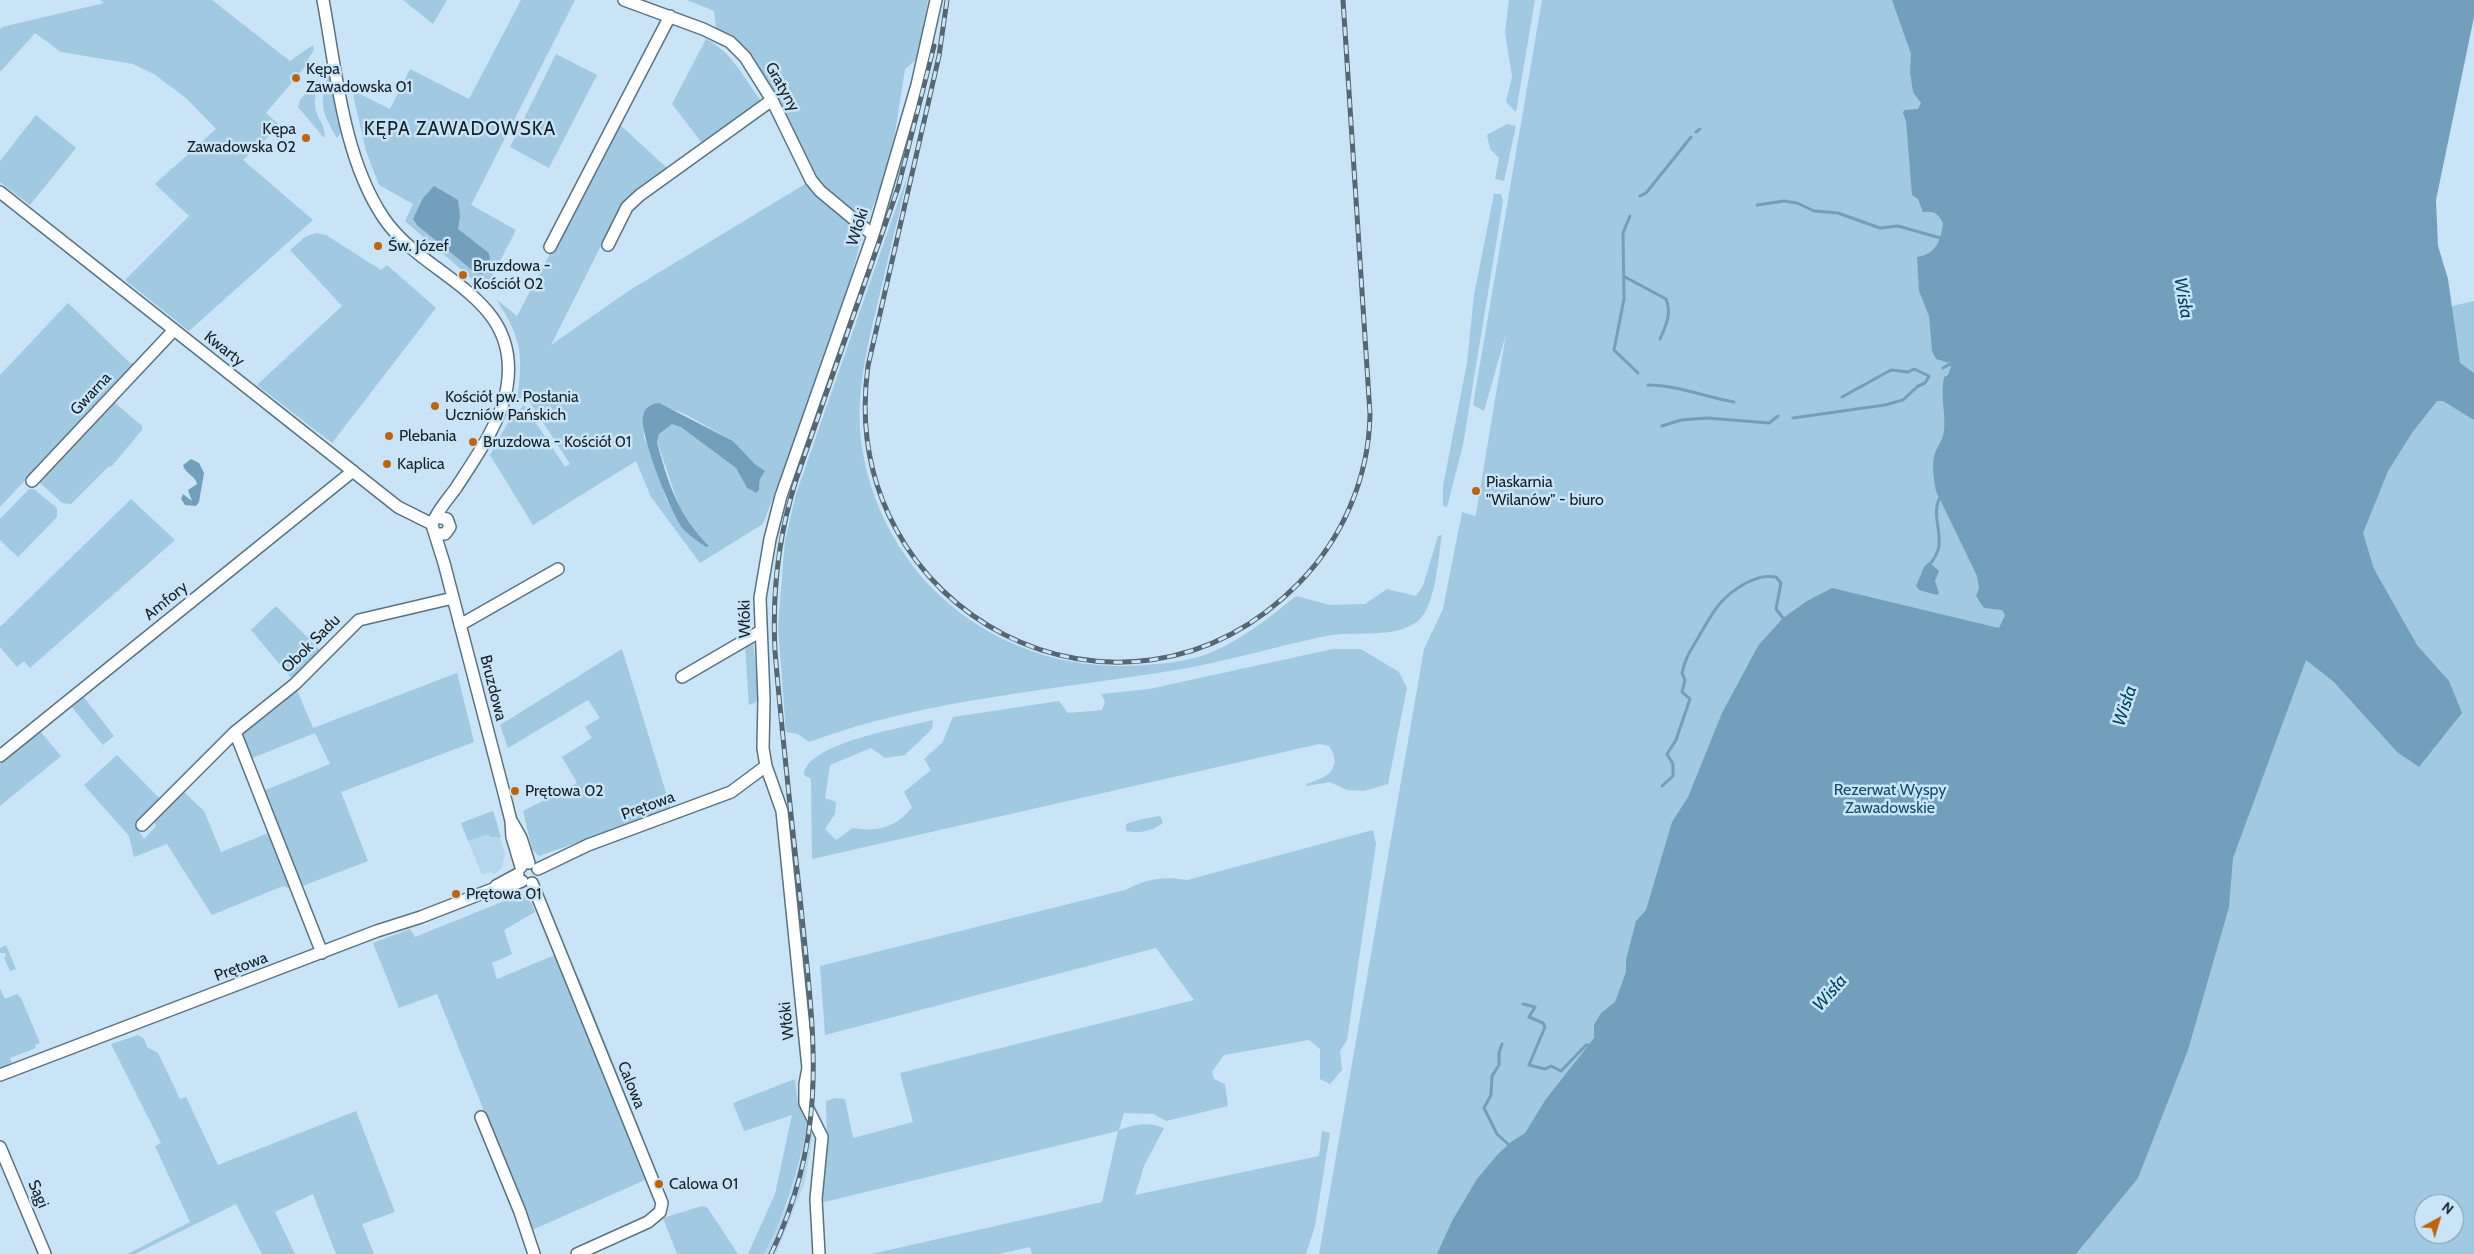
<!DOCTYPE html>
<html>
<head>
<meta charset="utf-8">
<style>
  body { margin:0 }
  #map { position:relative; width:2474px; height:1254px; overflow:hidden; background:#c8e4f6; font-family:Cabin,sans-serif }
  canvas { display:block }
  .north { position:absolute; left:2414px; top:1194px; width:50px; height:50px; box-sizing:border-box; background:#c8e4f6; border:1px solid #8196a4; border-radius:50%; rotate:39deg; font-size:14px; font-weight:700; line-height:20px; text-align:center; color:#172228 }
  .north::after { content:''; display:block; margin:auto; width:18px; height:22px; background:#bf640e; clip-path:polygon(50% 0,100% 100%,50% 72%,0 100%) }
</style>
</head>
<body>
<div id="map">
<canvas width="2474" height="1254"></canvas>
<div class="north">N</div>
</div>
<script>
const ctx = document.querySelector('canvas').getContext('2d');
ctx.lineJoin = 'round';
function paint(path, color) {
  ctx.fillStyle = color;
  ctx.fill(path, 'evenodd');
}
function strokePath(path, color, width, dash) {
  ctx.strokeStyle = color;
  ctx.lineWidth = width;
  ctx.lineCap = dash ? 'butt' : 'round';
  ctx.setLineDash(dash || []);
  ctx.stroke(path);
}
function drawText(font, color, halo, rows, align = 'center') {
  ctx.font = font + ' Cabin,sans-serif';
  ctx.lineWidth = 5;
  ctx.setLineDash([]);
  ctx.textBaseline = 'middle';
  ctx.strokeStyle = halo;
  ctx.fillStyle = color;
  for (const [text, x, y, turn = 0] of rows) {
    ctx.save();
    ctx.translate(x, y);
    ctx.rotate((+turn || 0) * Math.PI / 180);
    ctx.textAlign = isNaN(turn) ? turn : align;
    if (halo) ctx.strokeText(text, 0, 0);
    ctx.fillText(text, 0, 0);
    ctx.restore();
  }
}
const built = new Path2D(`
  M489 834 500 837 505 853 502 868 493 875 491 872 482 875 468 841Z
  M809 1119 814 1126 805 1182 776 1254H764L787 1205 799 1166Z`);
const green = new Path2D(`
  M100 0H212L290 61 313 45 314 50 308 59 309 62 266 113 278 124 267 138 243 160 313 220 189 331 125 280 189 216 155 184 216 129 187 99 154 74 133 64 61 52 35 33 0 72V29L2 27 104 3Z
  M403 0H447L433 24Z
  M521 0H575L471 205 516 230 485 290 405 221 413 204 379 185 366 151 352 90 390 109 410 69 469 99Z
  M687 0H928L917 59 905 69 891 158 862 236 849 285 801 424 763 524 700 563 651 497 636 461 533 525 490 455 515 410H519L524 405 565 467 570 464 527 398 524 394 517 403C523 354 523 341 496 299L517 316 619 124 667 168 624 200 551 345 630 290 815 178C789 128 768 55 716 28L714 11ZM671 409 685 414 733 441 760 469V486L755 493 747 488 736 468 681 426 672 424 659 434 657 441 678 503 692 530 709 546 684 530 666 499 652 454 644 438 643 415Z
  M1509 0H1535L1516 112 1506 102 1512 77 1505 32Z
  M1542 0H1937L2089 389 2474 301V1254H1319L1424 649 1443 609 1462 512 1475 516 1476 514 1506 334 1484 411 1473 405ZM2424 1204H2454V1234H2424Z
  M706 39C731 51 745 79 761 101L702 143 672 104Z
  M556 54 597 75 549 168 510 147Z
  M327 75 332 78 343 130 337 138C321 110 320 106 327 75Z
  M317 80 319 83C317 91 314 99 315 107 316 117 328 129 324 138L298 107 300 100Z
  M36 115 76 148 30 205 0 182V161Z
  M1507 124 1516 126 1504 181 1495 179 1499 158 1490 149 1487 135Z
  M908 174C899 214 889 254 880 293 868 344 854 395 862 448 885 587 1008 677 1145 665 1167 663 1192 661 1212 652 1243 639 1270 617 1296 596L1330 605 1365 604 1387 589 1416 596 1423 586 1438 536 1442 535C1438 557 1436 606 1418 621 1393 640 1355 630 1326 636 1278 646 1231 660 1182 669 1058 690 928 698 809 742L798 734 786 732 778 627 785 541 796 494Z
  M1494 194H1501L1503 201 1463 445 1447 507 1443 506V486L1467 363 1474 295Z
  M317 233 326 235 381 270 387 265 436 308 332 443 257 385 342 306 290 250 306 236Z
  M68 303 130 363H136L0 507V375Z
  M113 401 142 426V430L111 467 109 466 71 504 62 503 39 482 41 475Z
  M29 489H34L57 508V517L18 557 0 540V519Z
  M131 499 175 540 30 668 24 661 17 667 0 647V627Z
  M276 606 321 651 293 680 251 630Z
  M753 641 759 701 749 705 745 646Z
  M622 649 671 809 539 856 532 849 523 811 577 783 562 757 592 738 585 727 600 718 588 700 508 748 500 725Z
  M1333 649H1361L1399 672 1407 688 1388 784 1364 791 1347 790 1330 782 1307 786 1306 784C1326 778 1344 769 1329 746L1319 744 812 859 811 779 804 775C805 743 907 727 933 720L932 729 905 755 885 758 871 748 830 765 825 798 836 802 835 814 825 829 836 840 853 828C878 832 896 828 912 807L904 792 931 770 924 759 942 743 953 717 1059 701 1068 713 1102 710 1105 702 1101 694 1149 689Z
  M457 673 474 742 341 792 368 861 300 887 263 791 330 764 315 733 250 759 241 735 296 688 313 728Z
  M83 696 114 736 103 745 71 706Z
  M40 731 61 756 0 806V764Z
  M117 755 160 799 135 825 144 839 156 826 153 821 183 791 204 811 221 852 271 832 293 890 283 886 212 915 167 844 134 857 129 836 84 785Z
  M493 811 501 837H490L489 834 468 841 461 823Z
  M1160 816 1163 823C1152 831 1140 834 1126 831V824L1142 819Z
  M1373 830 1376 844 1347 1040 1340 1051 1342 1070 1330 1084 1320 1079V1049L1309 1040 1224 1055 1212 1072 1214 1079 1225 1084 1228 1106 1166 1121 1154 1114 1124 1113 1119 1130C1135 1125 1146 1121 1164 1128L1144 1166 1135 1195 1319 1156 1322 1131 1330 1133 1315 1226 1306 1254H1032L1030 1247 999 1254H871L1102 1202 1118 1131 820 1203 827 1147 826 1101 835 1098 845 1099 853 1138 913 1122 900 1073 1194 1000 1156 948 825 1035 820 966 1125 890C1147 879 1163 876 1187 880Z
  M519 895 529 897 535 912 504 930 512 954 492 963 497 979 555 955 645 1180 532 1230 437 994 399 1008 373 943 410 929 415 937Z
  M6 945 16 969 10 971 4 958 6 956 5 953H0V948Z
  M579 978 644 1140 640 1142 575 980Z
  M0 988 5 999 17 994 21 998 40 1043 35 1045 36 1048 10 1058 12 1064 0 1068Z
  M138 1035 144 1039 147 1047 158 1053 180 1099 186 1097 218 1165 356 1111 395 1212 362 1224 374 1254H336L313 1194 275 1212 295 1254H262L236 1204 135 1254H127L190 1222 155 1146 161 1143 111 1044Z
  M795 1079 798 1103 809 1119C799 1166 787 1211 764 1254H748L775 1194 792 1115 744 1131 733 1103Z
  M702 1206 707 1207 738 1254H677L663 1218Z`);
const water = new Path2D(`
  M1892 0H2474V17L2436 200 2438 246 2448 279 2460 363 2474 373V420L2443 401H2437L2412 433 2388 471 2363 533 2374 569 2417 645 2449 681 2462 713 2419 767 2397 752 2334 682 2306 660 2233 858 2229 907 2188 1050 2138 1178 2076 1254H1437L1452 1221 1477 1179 1497 1155 1511 1142 1525 1133 1546 1099 1594 1038V1025L1601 1013 1615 1002 1626 972V960L1636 921 1646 910 1672 822 1688 797 1722 713 1758 646 1783 618 1807 601 1832 588 1999 628 2005 615 2002 610 1984 608 1976 596 1979 588 1977 576 1936 491C1934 480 1931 464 1935 453 1938 445 1943 440 1944 431 1946 412 1940 398 1944 377L1948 375 1951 367 1949 363 1936 359 1932 351 1929 316 1919 291 1917 257C1936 254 1941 241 1943 223 1938 213 1934 211 1923 212L1918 199 1912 195 1906 121 1903 113 1904 110 1918 109 1921 103 1913 92 1910 72 1911 54Z
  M434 186 458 200 460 216 458 229 489 253 490 259 483 274H477L417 225 413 219 423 198Z
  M659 403 733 441 756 465 765 471 760 479 759 490 756 493 747 488 736 468 681 427 672 424 659 434 657 442C667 481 679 517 709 546L706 547C699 542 690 536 684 530 671 515 639 433 643 416 645 407 651 404 659 403Z
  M191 459 199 463 204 473 199 502 196 506 185 505 181 499 183 494 192 501 188 490 197 484C196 476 185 474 183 465Z
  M1929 562 1939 571 1935 581 1939 593 1937 595 1919 590 1916 586 1924 567Z`);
const stream = new Path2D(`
  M1696 132 1700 129
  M1640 196 1646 193 1691 137
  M1757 205 1784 201 1797 203 1814 211 1838 213 1880 228 1898 226 1944 239
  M1630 216 1623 233 1624 299 1614 350 1638 373
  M1625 277 1666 299C1672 314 1666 325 1660 339
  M1943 368 1952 363
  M1648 385C1677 385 1705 397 1734 402
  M1793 418 1885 405 1903 400 1918 386 1925 383 1929 376 1914 369 1908 372 1891 370 1842 397
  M1662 426 1681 420 1707 418 1769 423 1778 416
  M1931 563C1934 558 1939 552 1939 545 1941 528 1931 513 1941 495
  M1662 786 1673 776V764L1667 754 1676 740 1690 699 1682 692 1685 680 1682 673C1686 656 1690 652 1698 638 1713 612 1719 598 1746 583 1757 578 1764 575 1776 577L1781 583 1776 609 1783 618
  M1523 1004 1535 1007 1529 1017 1543 1023 1545 1027 1529 1065 1545 1069 1551 1066 1561 1071 1586 1045H1589
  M1502 1044 1499 1053V1065L1492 1076 1491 1095 1484 1108 1497 1134 1508 1144`);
const minor = new Path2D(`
  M323 0C336 70 343 157 383 217 424 279 522 294 507 387 502 421 474 460 456 488 448 499 436 512 432 525L444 563 504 793 511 821 512 837 521 867
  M624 0 703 29 730 42 745 57 772 100 811 180 820 191 873 235
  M0 192 398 507 432 524
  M608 245 627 207 640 195 772 100
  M550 247 670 16
  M32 481 174 330
  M436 534H445L450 527 447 519 437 517
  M460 625 558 569
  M682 677 761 631
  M235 732 322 953
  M0 756 353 471
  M512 822 521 838 529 863
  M142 825 235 732 295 684 359 620 453 598
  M538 869 588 845 731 792 766 766
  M532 883 662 1203 660 1212 648 1222 577 1254
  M496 886 518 874
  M0 1075 377 931 421 917 493 889 508 887 522 881
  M481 1117 520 1212 534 1254
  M0 1147 45 1254
  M819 1254 816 1199 822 1137 805 1103V1084L808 1068 782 811 766 766 763 748 764 699 760 598 770 539 781 496 873 235 917 85 936 0`);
const rail = new Path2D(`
  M947 0 939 56 868 366C834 613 1122 763 1299 583 1343 538 1369 477 1370 414L1343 0
  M771 1254C830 1131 814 1037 801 907 792 822 782 736 775 651 772 592 778 537 796 480L898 188 934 46`);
const markers = [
  [296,78,5,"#bf640e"],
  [306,138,5,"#bf640e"],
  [378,246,5,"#bf640e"],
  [463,275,5,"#bf640e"],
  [435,406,5,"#bf640e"],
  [389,436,5,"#bf640e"],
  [473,442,5,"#bf640e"],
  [387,464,5,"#bf640e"],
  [1476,491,5,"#bf640e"],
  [515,791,5,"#bf640e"],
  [456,894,5,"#bf640e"],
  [659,1184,5,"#bf640e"]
];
const poiNames = [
  ["Kępa",306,69],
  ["Zawadowska 01",306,87],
  ["Kępa",296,129,"right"],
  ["Zawadowska 02",296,147,"right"],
  ["Św. Józef",388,246],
  ["Bruzdowa -",473,266],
  ["Kościół 02",473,284],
  ["Kościół pw. Posłania",445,397],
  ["Uczniów Pańskich",445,415],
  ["Plebania",399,436],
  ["Bruzdowa - Kościół 01",483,442],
  ["Kaplica",397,464],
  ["Piaskarnia",1486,482],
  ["\"Wilanów\" - biuro",1486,500],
  ["Prętowa 02",525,791],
  ["Prętowa 01",466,894],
  ["Calowa 01",669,1184]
];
const streetNames = [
  ["Gratyny",782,87,61],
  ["Włóki",858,227,-72],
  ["Kwarty",224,349,38],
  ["Gwarna",91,394,-47],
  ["Amfory",166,601,-39],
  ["Włóki",745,619,-91],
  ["Obok Sadu",311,644,-45],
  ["Bruzdowa",493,688,76],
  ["Prętowa",648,806,-20],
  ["Prętowa",241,967,-21],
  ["Włóki",787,1021,-96],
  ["Calowa",631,1085,68],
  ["Sągi",38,1194,67]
];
const parkNames = [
  ["Rezerwat Wyspy",1890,790],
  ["Zawadowskie",1890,808]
];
const waterNames = [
  ["Wisła",2183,298,80],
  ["Wisła",2125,706,-72],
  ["Wisła",1830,993,-49]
];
const quarterNames = [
  ["KĘPA ZAWADOWSKA",460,129]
];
paint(built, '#b4d7ed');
paint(green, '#a1c9e1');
paint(water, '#72a0bc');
strokePath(stream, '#72a0bc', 3);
strokePath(minor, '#597382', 14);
strokePath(minor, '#fff', 11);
strokePath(rail, '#566771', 5);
strokePath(rail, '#c8e4f6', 3, [9]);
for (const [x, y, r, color] of markers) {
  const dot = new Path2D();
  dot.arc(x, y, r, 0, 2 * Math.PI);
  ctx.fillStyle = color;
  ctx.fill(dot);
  strokePath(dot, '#c8e4f6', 2);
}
drawText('16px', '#172228', '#c8e4f6', poiNames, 'left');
drawText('16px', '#172228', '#c8e4f6', streetNames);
drawText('16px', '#134e6b', '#c8e4f6', parkNames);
drawText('italic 18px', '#034460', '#c8e4f6', waterNames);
ctx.letterSpacing = '1px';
drawText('19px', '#172228', '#c8e4f6', quarterNames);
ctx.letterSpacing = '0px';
</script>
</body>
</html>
